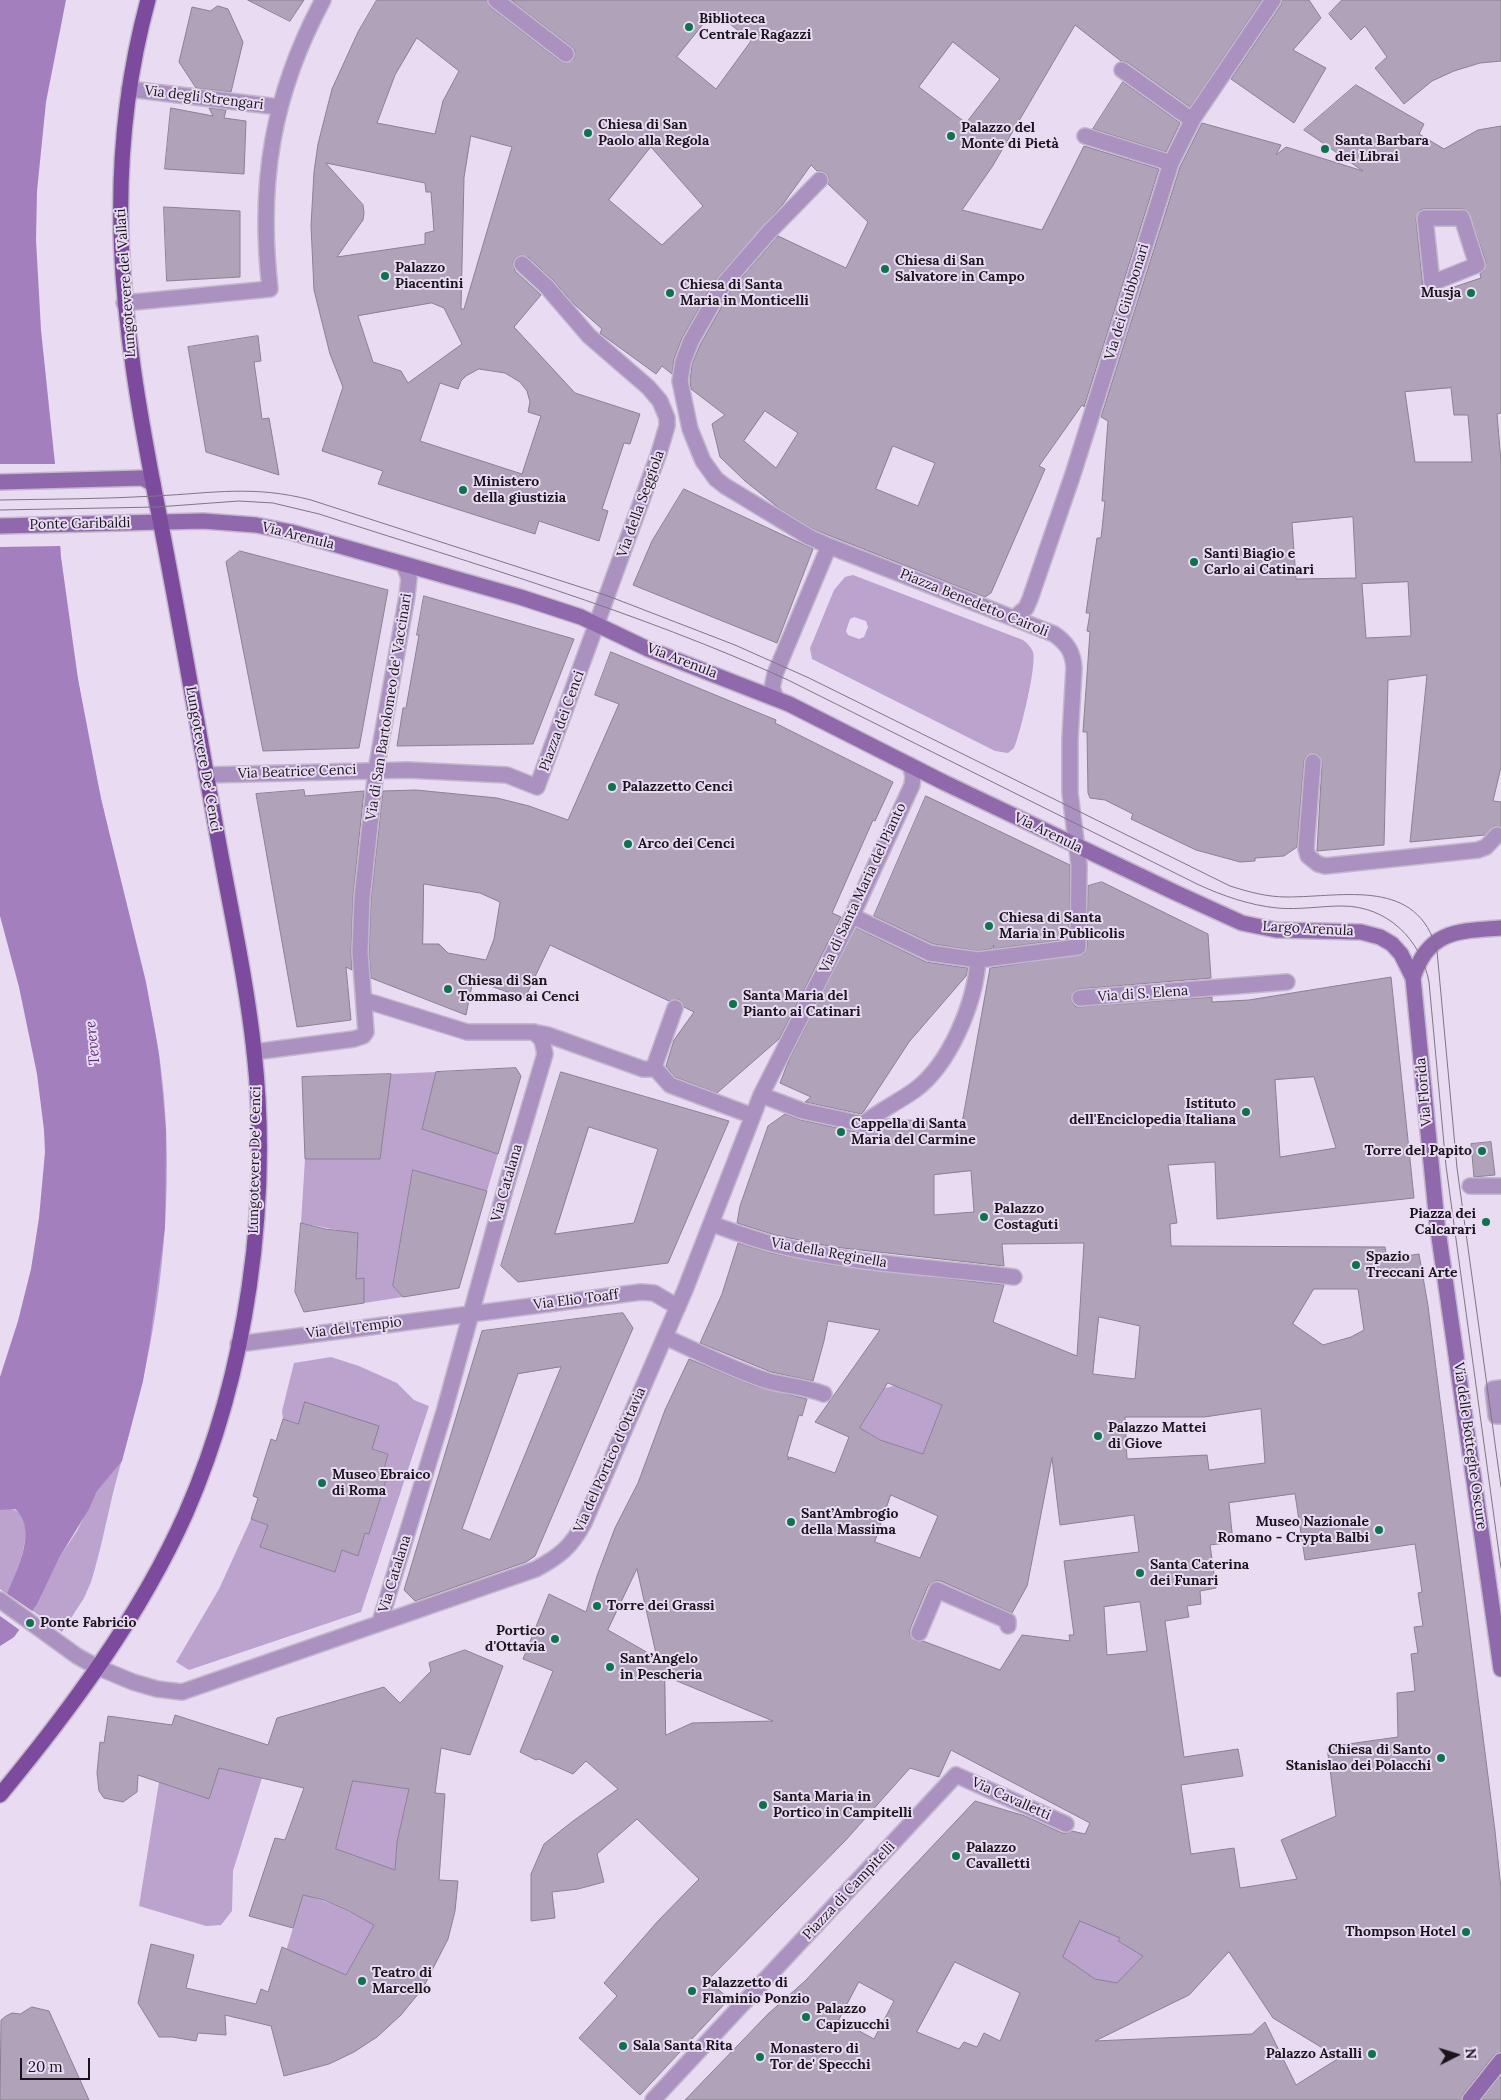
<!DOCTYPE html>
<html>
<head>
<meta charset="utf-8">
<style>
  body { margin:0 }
  #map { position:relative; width:1501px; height:2100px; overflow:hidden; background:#e8dbf2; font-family:Lora,serif }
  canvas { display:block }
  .north { position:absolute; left:1431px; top:2030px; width:50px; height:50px; -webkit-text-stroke:4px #e8dbf2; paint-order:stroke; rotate:85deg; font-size:14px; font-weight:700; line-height:20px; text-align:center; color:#1a151d }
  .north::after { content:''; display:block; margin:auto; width:18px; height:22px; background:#1a151d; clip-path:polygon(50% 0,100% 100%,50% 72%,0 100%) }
  .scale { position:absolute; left:20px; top:2058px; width:70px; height:22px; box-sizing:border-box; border:2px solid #1a151d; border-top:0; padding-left:6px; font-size:15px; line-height:18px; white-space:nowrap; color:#1a151d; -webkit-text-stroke:4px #e8dbf2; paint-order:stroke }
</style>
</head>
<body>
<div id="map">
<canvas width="1501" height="2100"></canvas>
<div class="north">N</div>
<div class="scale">20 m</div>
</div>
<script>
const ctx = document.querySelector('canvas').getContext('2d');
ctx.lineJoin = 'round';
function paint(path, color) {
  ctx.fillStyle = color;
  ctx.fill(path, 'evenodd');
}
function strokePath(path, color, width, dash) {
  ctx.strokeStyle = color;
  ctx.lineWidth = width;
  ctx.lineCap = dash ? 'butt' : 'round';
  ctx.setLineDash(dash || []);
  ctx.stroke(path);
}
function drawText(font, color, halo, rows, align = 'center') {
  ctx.font = font + ' Lora,serif';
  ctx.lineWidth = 4;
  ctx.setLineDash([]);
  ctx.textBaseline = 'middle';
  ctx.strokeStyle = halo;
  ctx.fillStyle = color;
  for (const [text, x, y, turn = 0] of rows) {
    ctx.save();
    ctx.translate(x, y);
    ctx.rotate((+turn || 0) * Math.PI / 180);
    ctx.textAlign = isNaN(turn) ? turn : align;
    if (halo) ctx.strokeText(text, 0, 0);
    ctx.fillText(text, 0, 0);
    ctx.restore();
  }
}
const green = new Path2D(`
  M61 557C72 663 93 768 118 871 136 946 158 1020 164 1097 172 1191 163 1292 142 1384 134 1418 124 1451 115 1485 107 1517 101 1550 91 1582L84 1598 62 1632 33 1611 14 1637 0 1646 77 1531 97 1491 79 739Z
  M853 575 1023 640C1028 644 1031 647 1033 652 1037 665 1020 735 1014 748L1008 753 995 751 812 659 810 648 813 641 834 590 845 577ZM854 617 866 621 868 627 864 637 859 639 848 635 846 631 850 619Z
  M436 1072 422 1129 498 1154 487 1191 413 1170 393 1286 403 1297 364 1303V1279H356L358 1234 301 1223 305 1159H380L391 1074Z
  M331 1357 359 1366 397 1383 414 1400 429 1406 361 1612 189 1670 176 1662 219 1589 251 1519 268 1525 260 1547 335 1572 342 1550 358 1555 365 1533 369 1534 387 1478 382 1476 388 1454 283 1419 282 1411 294 1363Z
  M894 1386 942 1405 923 1454 880 1440 860 1428 885 1388Z
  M6 1508C44 1510 16 1575 8 1595L0 1589V1510Z
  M219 1768 262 1778 233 1871 232 1911 221 1925 206 1926 139 1906 159 1782 209 1799Z
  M353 1781 409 1789 397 1842 395 1870 336 1849Z
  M303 1895C329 1901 350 1911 374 1925L346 1975 286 1951Z
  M1072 1917 1126 1925 1118 1941 1143 1956 1130 1970 1128 1986 1095 1979 1080 1969 1055 1974Z`);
const water = new Path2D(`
  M0 0H66L46 102 37 191 36 240 41 330 55 464 61 557 78 679 101 799 146 982 159 1055 166 1131 165 1227 150 1340 143 1381 122 1461 97 1491 89 1509 59 1558 37 1604 14 1637 0 1646C0 1636 0 1621 0 1611 9 1585 42 1532 15 1509L0 1510V1377L18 1321 31 1269 39 1218 45 1152 44 1130 37 1074 19 987 0 916Z`);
const pier = new Path2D(`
  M0 464H57L62 546 0 547Z
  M6 1593 35 1613 21 1631 0 1616V1607Z`);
const building = new Path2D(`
  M248 0H304L290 21Z
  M377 0H487L490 7 560 61 565 63 574 59 575 51 572 47 511 0H1262L1190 107 1127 62 1121 61 1075 25 992 167 962 210 1042 230 1084 146 1159 169 1084 407 1082 405 1039 466 1045 469 991 593 985 597 833 537 813 529 780 509 745 481 720 457 712 424 725 415 691 389 690 381 692 364 700 345 731 290 778 236 846 268 868 222 828 184 829 178 827 174 822 171H817L811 165 783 204 715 280 682 338 674 359 672 374 662 366 656 374 601 334 600 333 602 329 574 304 553 280 528 257 520 255 515 258 513 262 515 271 541 295 514 327 575 393 640 414 630 444 624 443 602 509 608 511 599 541 539 521 535 534 378 484 383 471 322 451 343 387 330 354 314 290 311 226 314 172 318 144 332 89 358 32ZM714 11 751 41 716 89 677 57ZM417 38 459 71 443 101 435 134 377 123 395 75ZM953 42 1000 79 966 123 919 87ZM471 136 512 147 464 309H461L464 178ZM651 147 703 206 662 245 609 200ZM326 163 425 183 426 192H431L434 231 425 233V244L337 257 363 220 364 213 363 205ZM432 303 444 308 462 344 408 383 401 371 373 362 358 316ZM479 369 505 373 520 382 527 391 530 402 528 412 541 416 522 474 420 441 440 383 458 389 461 381 466 376ZM765 411 798 433 776 468 744 441ZM893 446 935 463 918 506 876 489Z
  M1282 0H1309L1321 18 1293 50 1326 68 1294 123 1231 79 1281 5Z
  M1342 0H1501V61L1480 63 1454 71 1432 81 1404 104 1375 68 1387 57 1365 26 1351 40 1329 14Z
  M218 6 228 9 243 42 231 92 196 88 179 62 192 7 210 11Z
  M1123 82 1180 123 1166 152 1093 129Z
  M1356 85 1424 124 1419 134 1444 149 1478 130 1501 126V413L1497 414 1501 462V767L1493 801 1501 802V827L1494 826 1485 835 1410 842 1427 675 1388 680 1384 845 1317 851 1322 763 1319 755 1313 753 1306 756 1304 761 1297 847 1284 856 1255 858V861L1240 862 1196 850 1131 819 1133 814 1105 800 1090 798 1088 793 1087 732H1083L1090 632 1087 631 1090 613H1086L1097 538H1101L1105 501H1102L1108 421 1101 417 1180 167 1202 123 1281 145 1276 155 1286 147 1363 171 1304 130ZM1425 209H1462L1468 211 1486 262 1484 271 1480 274 1481 278 1424 297 1416 219 1420 210ZM1451 388 1454 415H1468L1472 462H1415L1405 392ZM1353 517 1356 578 1296 579 1292 523ZM1408 582 1411 636 1366 638 1362 584Z
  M171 108 213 116 209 108 226 110 224 118 246 121 244 174 165 169Z
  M164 207 240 211V277L167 281Z
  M258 336 261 361 254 362 262 419 269 418 279 475 206 452 188 347Z
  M684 489 813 549 777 643 633 585 652 541Z
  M240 551 388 590 359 748 263 751 226 562Z
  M424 596 574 639 533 744 397 746 403 708H406L419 635H417Z
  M611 652 776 720 775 723 893 782 875 821 873 820 832 913 841 917 779 1039 717 1093 675 1077 666 1066 674 1040 694 1012 684 1007 679 999 669 1001 550 945 525 998 473 980 466 1015 371 978 369 952 371 899 383 791 416 790 497 798 529 806 568 820 619 704 595 695ZM424 884 480 893 500 902 494 939 486 960 448 953 439 944H423Z
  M304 790 305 796 364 791 353 897 351 952 352 970 346 967 351 1020 297 1027 256 794Z
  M926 796 1070 865 1069 939 993 949 994 945 991 949 978 951 933 944 874 916Z
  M1102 882 1208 934 1211 978 1079 989 1074 991 1071 998 1073 1004 1076 1007 1212 997V1002L1249 1000 1391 977 1414 1198 1217 1219 1215 1162 1168 1165 1177 1223 1170 1224 1171 1246 1385 1247 1387 1259 1419 1254 1428 1306 1495 1831 1501 1889V2052L1494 2055 1463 2094 1461 2100H685L768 2014 805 1981 975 1801 1025 1816 1062 1833H1067L1072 1831 1085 1834 1090 1823 951 1750 939 1777 910 1768 845 1841 708 1980 729 1999 640 2095 579 2038 617 1996 604 1983 657 1922 699 1879 637 1819 597 1854 604 1882 578 1889 552 1892 555 1918 531 1921V1874L544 1844 573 1821 618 1789 586 1761 573 1774 539 1759 536 1760 520 1752 553 1671 523 1659 549 1594 586 1612 597 1576 615 1528 638 1483 665 1410 689 1359 752 1385 807 1399 802 1416 799 1415 787 1456 789 1457 788 1460 790 1457 835 1473 849 1437 815 1422 880 1330 828 1321 824 1341 813 1381 771 1372 700 1343 722 1294 738 1243 771 1253 831 1265 1004 1285 993 1322 1077 1356 1084 1243 1002 1244 1004 1266 834 1247 775 1235 737 1223 740 1206 768 1126 785 1114 801 1120 861 1133 868 1132 887 1119 962 1123 990 968 1084 954 1087 947 1088 886ZM1314 1077 1336 1148 1280 1157 1275 1080ZM971 1171 974 1212 934 1215V1175ZM1314 1289H1358L1364 1330 1351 1337 1323 1345 1293 1324ZM1099 1317 1140 1326 1135 1379 1093 1374ZM888 1383 942 1405 923 1454 880 1440 860 1428ZM1261 1409 1265 1463 1209 1470 1207 1455 1127 1459 1125 1417H1204ZM1052 1458 1060 1525 1134 1515 1139 1552 1064 1561 1074 1635H1069L1070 1641 1022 1635 1000 1670 923 1641H915L910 1635V1629L928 1586 935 1581H941L1012 1613 1027 1586ZM1295 1494 1305 1560 1415 1544 1422 1592 1418 1593 1423 1626 1414 1627 1418 1653 1411 1654 1415 1691 1397 1693 1398 1737 1327 1747 1336 1816 1281 1840 1297 1879 1240 1888 1234 1848 1191 1854 1181 1785 1243 1776 1238 1749 1184 1757 1165 1621 1189 1617 1187 1606 1201 1604 1200 1591 1216 1588 1210 1545 1233 1542 1229 1503ZM891 1495 938 1516 920 1558 875 1542ZM637 1569 657 1658 608 1630ZM1140 1602 1147 1651 1107 1655 1104 1607ZM665 1676 773 1721 692 1723 666 1735ZM1080 1921 1120 1938 1118 1941 1143 1956 1117 1983 1095 1979 1063 1957ZM1229 1952 1273 2018 1339 2058 1296 2085 1265 2022 1252 2034 1095 2041 1189 1995ZM955 1962 1020 1993 1000 2041 984 2033 977 2047 964 2042 959 2049 917 2032ZM859 1982 894 2001 874 2039 839 2020Z
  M856 928 926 962 968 968 966 976 909 1042 864 1111 861 1114 805 1102 811 1097 780 1083 789 1060Z
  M516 1068 521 1076 498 1154 422 1129 436 1072Z
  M561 1072 729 1121 668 1263 518 1282 501 1266ZM589 1127 658 1149 634 1223 555 1234Z
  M391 1074 380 1159H305L302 1077Z
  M1491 1142 1495 1175 1474 1177 1471 1144Z
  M413 1170 487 1191 459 1288 403 1297 393 1286Z
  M301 1223 325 1229 358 1233 356 1279 364 1278V1303L304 1312 295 1292Z
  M623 1313 633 1328 535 1556 526 1562 415 1601 404 1590 482 1331ZM561 1367 490 1540 462 1529 518 1374Z
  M305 1402 379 1426 372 1449 388 1454 382 1476 387 1477 369 1534 365 1533 358 1556 342 1550 335 1572 260 1547 268 1525 251 1519 258 1498 253 1496 271 1439 276 1441 283 1419 298 1424Z
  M465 1650 503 1666 470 1755 441 1748 435 1793 445 1794 439 1880 458 1881 455 1911 448 1939 423 1988 401 2015 377 2037 354 2052 329 2064 284 2076 271 2026 225 2015 226 2035 198 2033 196 2041 172 2037H159L138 2003 151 1944 194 1955 186 1988 256 2004 261 1989 268 1992 282 1947 346 1975 374 1925 349 1911 324 1900 303 1895 293 1928 249 1916 275 1838 285 1840 304 1788 219 1768 209 1799 138 1775 137 1792 123 1802 104 1798 99 1791 97 1773 100 1742 104 1743 108 1716 172 1725 175 1715 268 1745 277 1718 384 1687 400 1703 431 1671 429 1663ZM353 1781 409 1789 397 1842 395 1870 336 1849Z
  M32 2007 49 2011 89 2100H0L1 2020 6 2016 12 2013 20 2014Z
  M1501 2076V2100H1482Z`);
const street = new Path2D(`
  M496 0 566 54
  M1122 70 1192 120
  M129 89 279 107
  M1085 136 1171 163
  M820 180 770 231 723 285 691 341 683 362 680 381 690 429 703 461 716 479 725 486 809 537 829 546 1054 634C1067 643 1073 652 1074 668L1070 739V793L1079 865 1078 947 978 960 930 953 852 916
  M1425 218H1462L1477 265 1432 283Z
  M124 303 270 289C258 183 272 95 323 0
  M1014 618 1026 608 1030 599 1073 474 1171 163 1194 117 1273 0
  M776 698 772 688 775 674 829 546
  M1313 762 1306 849 1308 856 1318 864 1325 866 1478 850 1486 847 1497 835
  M206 775 408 770 507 775 537 787 659 453 667 426V418L660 401 648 387 589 336 547 287 522 264
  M1080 998 1287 982
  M364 1000 467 1032H534L548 1035 643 1069H650L654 1067
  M254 1052 354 1039 363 1036 366 1032 360 952 362 898 376 770 407 596 409 578 404 565
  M654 1067 670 1085 753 1116
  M654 1067 675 1008
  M761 1095 803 1111 863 1124C879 1111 898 1102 915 1090 950 1064 975 1003 978 960
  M1470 1186H1501
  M712 1224C732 1231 753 1239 773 1244 850 1264 936 1267 1014 1277
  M665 1337C699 1352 733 1370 768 1381 787 1386 806 1387 824 1394
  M238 1344 641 1292 654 1293 678 1307
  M1501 1388 1493 1389 1496 1416H1501
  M0 1600 77 1656 97 1667 133 1682 157 1689 182 1692 536 1569C560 1556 571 1547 584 1523L685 1290 761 1095 852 916 912 785 913 776 910 765
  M380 1622 444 1412 506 1186 545 1054 542 1040 534 1032
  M919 1633 937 1590 1008 1621V1626
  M653 2100 956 1775 1066 1824`);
const secondary = new Path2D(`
  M0 482 143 478 153 484
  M0 526 203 521 256 525 291 532 520 597 581 617 648 649 789 704 943 782 1174 892 1242 923 1276 930 1361 932 1380 937 1392 944 1401 954 1413 978 1437 1223 1501 1669
  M1413 978C1428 930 1458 931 1501 928
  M1470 2100 1501 2061`);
const primary = new Path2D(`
  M0 1795C71 1709 140 1616 186 1513 247 1373 271 1203 254 1051 246 977 229 902 216 828 196 717 177 605 155 494 122 323 101 173 148 0`);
const tram = new Path2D(`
  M0 500C52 499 104 499 156 496 213 493 254 485 311 500L608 596 735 645 809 678 1230 886C1249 892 1267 897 1287 897 1344 897 1418 877 1437 951L1457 1168 1501 1487
  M0 510 157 507 239 501 273 503 319 514C477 565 637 611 788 680L1197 884C1223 896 1249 905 1277 908 1299 910 1321 906 1342 906 1388 906 1421 940 1429 982L1446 1166 1501 1568`);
const markers = [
  [689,27,5,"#0b744c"],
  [588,133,5,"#0b744c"],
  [951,136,5,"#0b744c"],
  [1325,149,5,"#0b744c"],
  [885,269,5,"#0b744c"],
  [385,276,5,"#0b744c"],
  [670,293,5,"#0b744c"],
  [1471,293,5,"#0b744c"],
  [463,490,5,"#0b744c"],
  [1194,562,5,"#0b744c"],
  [612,787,5,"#0b744c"],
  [628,844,5,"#0b744c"],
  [989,926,5,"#0b744c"],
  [448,989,5,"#0b744c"],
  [733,1004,5,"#0b744c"],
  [1246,1112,5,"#0b744c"],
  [841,1132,5,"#0b744c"],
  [1482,1151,5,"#0b744c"],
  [984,1217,5,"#0b744c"],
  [1486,1222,5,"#0b744c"],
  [1356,1265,5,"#0b744c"],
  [1098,1436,5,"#0b744c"],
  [322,1483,5,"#0b744c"],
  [791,1522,5,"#0b744c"],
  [1379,1530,5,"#0b744c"],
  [1140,1573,5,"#0b744c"],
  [597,1606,5,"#0b744c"],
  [30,1623,5,"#0b744c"],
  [555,1639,5,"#0b744c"],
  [610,1667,5,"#0b744c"],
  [1441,1758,5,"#0b744c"],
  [763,1805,5,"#0b744c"],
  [956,1856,5,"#0b744c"],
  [1466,1932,5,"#0b744c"],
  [362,1981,5,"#0b744c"],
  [692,1991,5,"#0b744c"],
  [806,2017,5,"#0b744c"],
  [623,2046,5,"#0b744c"],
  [1372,2054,5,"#0b744c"],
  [760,2057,5,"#0b744c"]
];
const poiNames = [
  ["Biblioteca",699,19],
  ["Centrale Ragazzi",699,35],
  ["Chiesa di San",598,125],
  ["Paolo alla Regola",598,141],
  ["Palazzo del",961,128],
  ["Monte di Pietà",961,144],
  ["Santa Barbara",1335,141],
  ["dei Librai",1335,157],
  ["Chiesa di San",895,261],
  ["Salvatore in Campo",895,277],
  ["Palazzo",395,268],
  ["Piacentini",395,284],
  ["Chiesa di Santa",680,285],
  ["Maria in Monticelli",680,301],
  ["Musja",1461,293,"right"],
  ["Ministero",473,482],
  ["della giustizia",473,498],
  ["Santi Biagio e",1204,554],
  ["Carlo ai Catinari",1204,570],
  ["Palazzetto Cenci",622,787],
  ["Arco dei Cenci",638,844],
  ["Chiesa di Santa",999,918],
  ["Maria in Publicolis",999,934],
  ["Chiesa di San",458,981],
  ["Tommaso ai Cenci",458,997],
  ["Santa Maria del",743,996],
  ["Pianto ai Catinari",743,1012],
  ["Istituto",1236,1104,"right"],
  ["dell'Enciclopedia Italiana",1236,1120,"right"],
  ["Cappella di Santa",851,1124],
  ["Maria del Carmine",851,1140],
  ["Torre del Papito",1472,1151,"right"],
  ["Palazzo",994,1209],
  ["Costaguti",994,1225],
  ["Piazza dei",1476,1214,"right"],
  ["Calcarari",1476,1230,"right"],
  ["Spazio",1366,1257],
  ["Treccani Arte",1366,1273],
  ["Palazzo Mattei",1108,1428],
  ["di Giove",1108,1444],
  ["Museo Ebraico",332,1475],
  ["di Roma",332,1491],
  ["Sant’Ambrogio",801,1514],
  ["della Massima",801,1530],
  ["Museo Nazionale",1369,1522,"right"],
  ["Romano - Crypta Balbi",1369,1538,"right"],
  ["Santa Caterina",1150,1565],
  ["dei Funari",1150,1581],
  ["Torre dei Grassi",607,1606],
  ["Ponte Fabricio",40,1623],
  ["Portico",545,1631,"right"],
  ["d'Ottavia",545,1647,"right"],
  ["Sant’Angelo",620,1659],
  ["in Pescheria",620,1675],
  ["Chiesa di Santo",1431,1750,"right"],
  ["Stanislao dei Polacchi",1431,1766,"right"],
  ["Santa Maria in",773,1797],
  ["Portico in Campitelli",773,1813],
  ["Palazzo",966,1848],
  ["Cavalletti",966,1864],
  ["Thompson Hotel",1456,1932,"right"],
  ["Teatro di",372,1973],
  ["Marcello",372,1989],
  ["Palazzetto di",702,1983],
  ["Flaminio Ponzio",702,1999],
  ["Palazzo",816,2009],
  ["Capizucchi",816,2025],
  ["Sala Santa Rita",633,2046],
  ["Monastero di",770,2049],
  ["Tor de' Specchi",770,2065],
  ["Palazzo Astalli",1362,2054,"right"]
];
const streetNames = [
  ["Via degli Strengari",204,98,7],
  ["Lungotevere dei Vallati",126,283,-94],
  ["Via dei Giubbonari",1127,302,-73],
  ["Via della Seggiola",641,504,-70],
  ["Ponte Garibaldi",80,524,-1],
  ["Via Arenula",298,536,14],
  ["Piazza Benedetto Cairoli",974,603,22],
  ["Via Arenula",682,661,21],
  ["Via di San Bartolomeo de' Vaccinari",389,707,-81],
  ["Piazza dei Cenci",562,721,-70],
  ["Lungotevere De' Cenci",203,759,80],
  ["Via Beatrice Cenci",297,772,-2],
  ["Via Arenula",1048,833,26],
  ["Via di Santa Maria del Pianto",863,888,-65],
  ["Largo Arenula",1308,929,3],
  ["Via di S. Elena",1143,994,-4],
  ["Via Florida",1424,1092,-95],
  ["Lungotevere De' Cenci",255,1160,-89],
  ["Via Catalana",507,1183,-74],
  ["Via della Reginella",829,1253,10],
  ["Via Elio Toaff",576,1300,-7],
  ["Via del Tempio",354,1328,-7],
  ["Via delle Botteghe Oscure",1470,1446,82],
  ["Via del Portico d'Ottavia",610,1460,-66],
  ["Via Catalana",395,1574,-73],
  ["Via Cavalletti",1011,1799,24],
  ["Piazza di Campitelli",849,1891,-47]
];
const waterNames = [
  ["Tevere",93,1043,-96]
];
paint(green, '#bba3cd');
paint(water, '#a37fbe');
paint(pier, '#e8dbf2');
paint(building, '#b0a3b9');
strokePath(building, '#8c8095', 1);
strokePath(street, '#c3b7cc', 18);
strokePath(secondary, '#c3b7cc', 18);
strokePath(primary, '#c3b7cc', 18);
strokePath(street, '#ab91bf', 15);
strokePath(secondary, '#9069ac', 15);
strokePath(primary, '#7d4b9e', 15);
strokePath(tram, '#7f7685', 1);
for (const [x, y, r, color] of markers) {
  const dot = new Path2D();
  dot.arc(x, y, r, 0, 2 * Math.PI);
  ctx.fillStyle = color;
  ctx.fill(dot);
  strokePath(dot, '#e8dbf2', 2);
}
drawText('bold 14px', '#1a151d', '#e8dbf2', poiNames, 'left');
drawText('14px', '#1a151d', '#e8dbf2', streetNames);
drawText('italic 15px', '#5c2d79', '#e8dbf2', waterNames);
</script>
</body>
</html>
